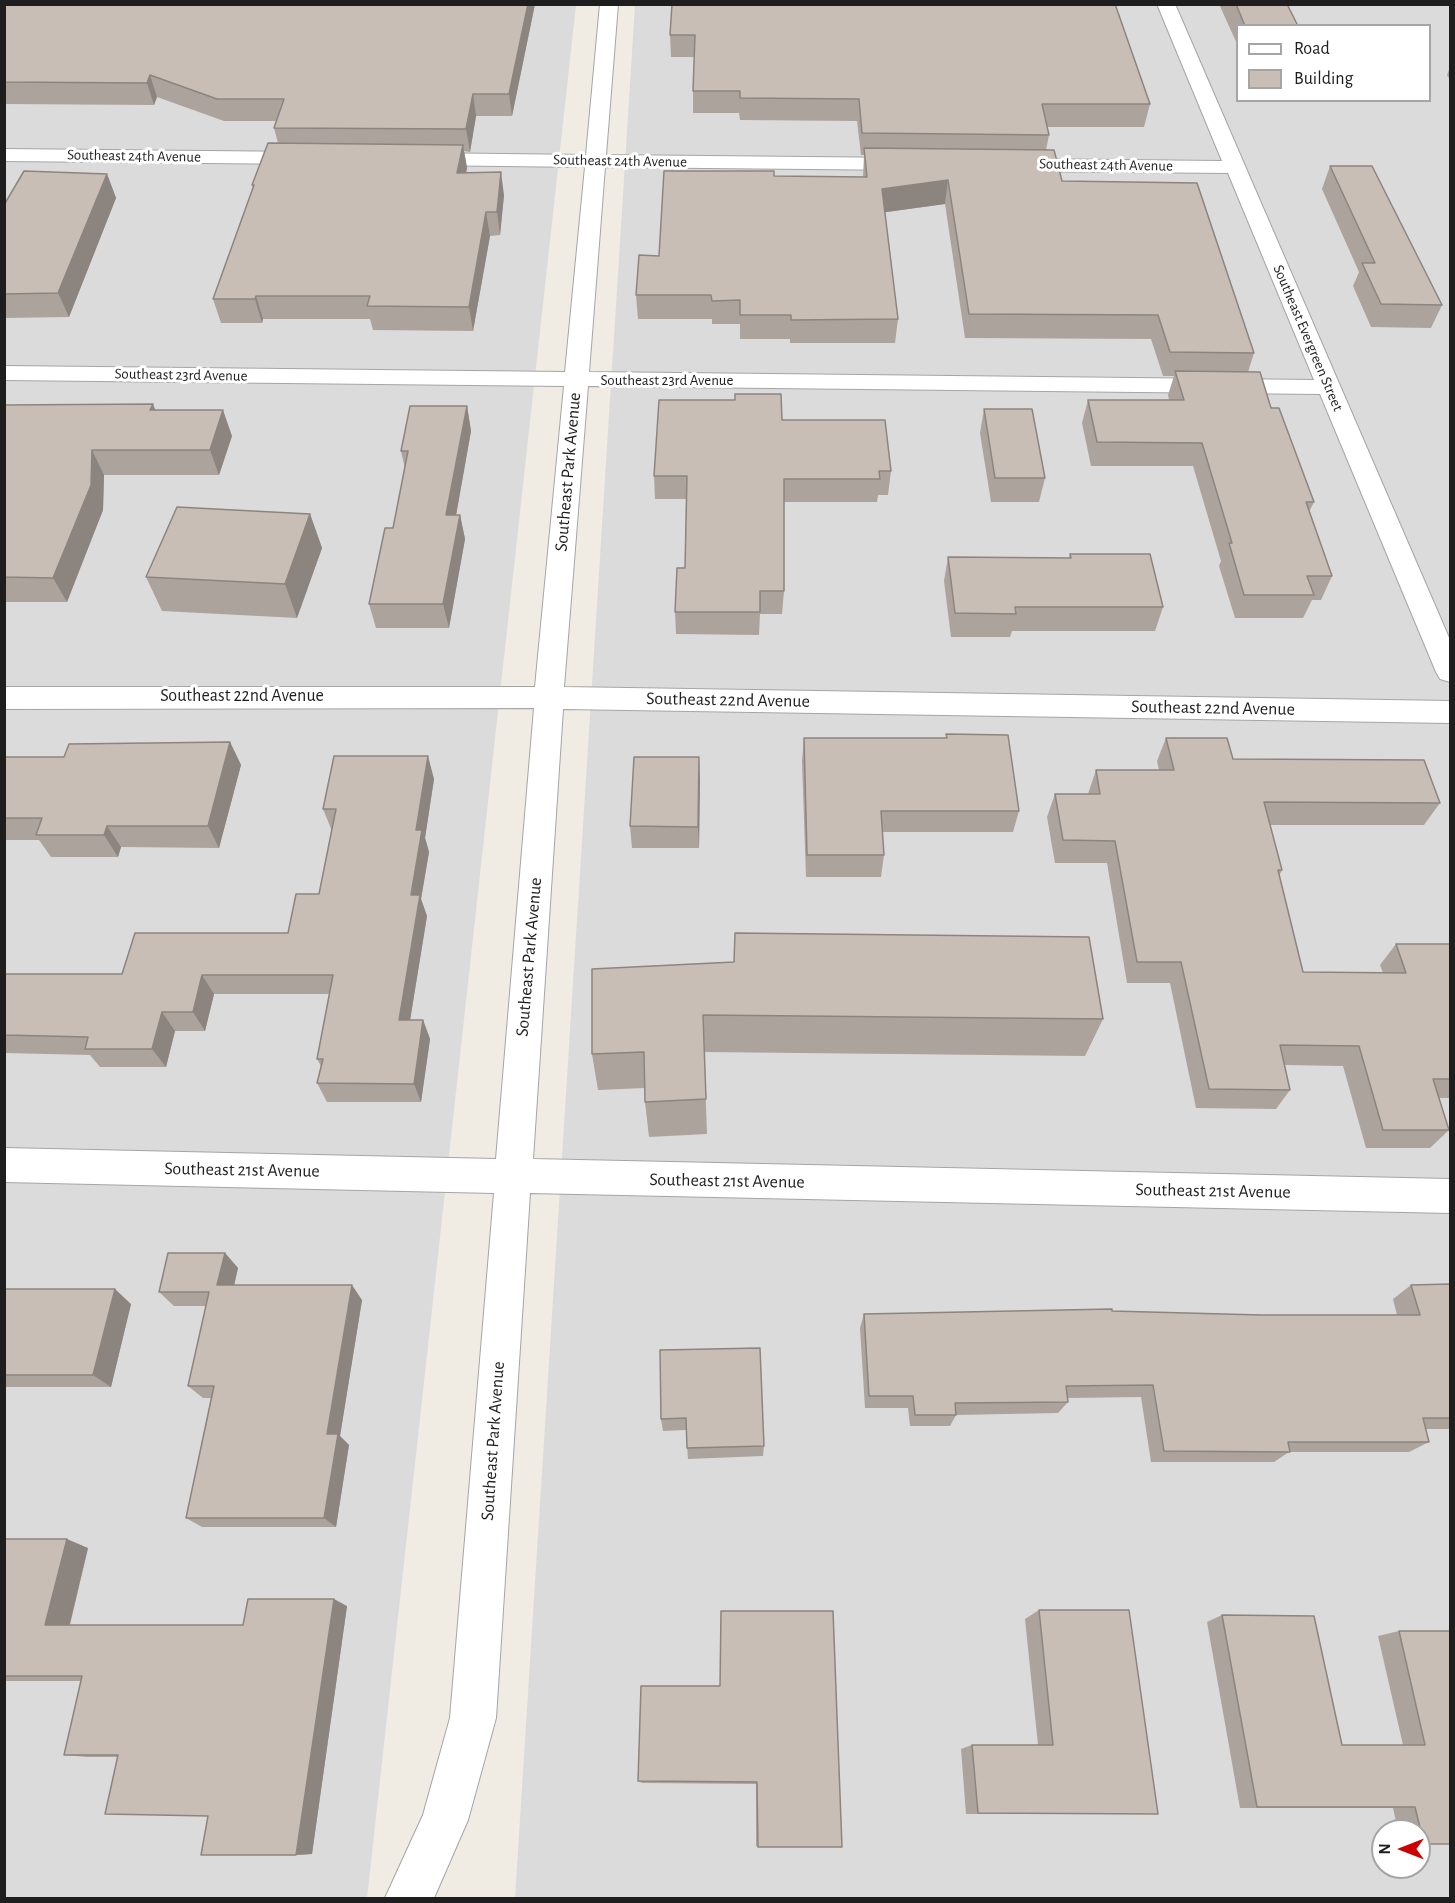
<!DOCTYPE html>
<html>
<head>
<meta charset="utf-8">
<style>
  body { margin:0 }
  #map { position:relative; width:1455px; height:1903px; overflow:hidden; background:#f0ece3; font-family:"Alegreya Sans",sans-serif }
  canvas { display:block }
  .frame { position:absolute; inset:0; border:6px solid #1e1e1e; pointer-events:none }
  .legend { position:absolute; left:1236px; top:24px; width:195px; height:78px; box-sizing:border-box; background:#fff; border:2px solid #a5a5a5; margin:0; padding:8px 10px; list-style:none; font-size:18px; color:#1e1e1e }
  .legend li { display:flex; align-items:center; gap:12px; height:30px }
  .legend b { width:30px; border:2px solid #a5a5a5 }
  .north { position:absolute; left:1371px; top:1819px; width:60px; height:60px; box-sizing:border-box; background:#fff; border:2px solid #a5a5a5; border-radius:50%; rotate:270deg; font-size:16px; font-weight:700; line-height:24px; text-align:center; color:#1e1e1e }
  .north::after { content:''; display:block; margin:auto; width:21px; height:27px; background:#c00; clip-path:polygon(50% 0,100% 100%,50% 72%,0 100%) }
</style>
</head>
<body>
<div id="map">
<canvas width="1455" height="1903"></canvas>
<div class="frame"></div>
<ul class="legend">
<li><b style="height:8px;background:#fff"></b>Road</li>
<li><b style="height:16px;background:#c8beb6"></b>Building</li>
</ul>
<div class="north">N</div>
</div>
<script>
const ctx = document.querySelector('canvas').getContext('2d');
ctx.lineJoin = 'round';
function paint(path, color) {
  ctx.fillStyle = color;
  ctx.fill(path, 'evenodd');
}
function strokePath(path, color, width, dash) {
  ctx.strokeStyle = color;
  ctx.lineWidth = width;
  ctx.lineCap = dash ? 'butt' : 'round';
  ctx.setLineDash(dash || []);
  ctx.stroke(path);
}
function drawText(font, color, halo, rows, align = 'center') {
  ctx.font = font + ' "Alegreya Sans",sans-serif';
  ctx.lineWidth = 6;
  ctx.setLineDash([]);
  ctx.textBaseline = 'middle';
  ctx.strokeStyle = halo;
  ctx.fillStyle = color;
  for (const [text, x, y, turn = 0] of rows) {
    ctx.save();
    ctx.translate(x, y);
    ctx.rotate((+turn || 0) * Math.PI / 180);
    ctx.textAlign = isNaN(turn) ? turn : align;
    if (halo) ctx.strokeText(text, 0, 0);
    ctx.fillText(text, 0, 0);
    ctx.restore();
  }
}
const residential = new Path2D(`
  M5 5H576L367 1898H5Z
  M635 5H1450V1898H515ZM1238 26H1430V100H1238ZM1383 1831H1419V1867H1383Z`);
const minor = new Path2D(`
  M600 4H618L606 155 909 158 916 160 919 164 916 168 909 170 605 167 589 372 1314 380 1228 173 1014 171 1007 169 1004 165 1007 161 1014 159 1222 161 1157 4H1175L1450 640V682L1440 679 1436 672 1320 394 588 386 564 687 1450 701V723L563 709 533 1159 1450 1179V1213L530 1193 496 1718 468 1820 434 1898H385L423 1815 450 1718 494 1193 4 1182V1148L496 1159 534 708 4 709V687H535L564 386 4 380V366L565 372 585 167 420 165 413 163 410 159 413 155 420 153 586 155Z
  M4 149 306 152 313 154 316 158 313 162 306 164 4 161Z`);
const wall = new Path2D(`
  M4 4H535L512 116H476L470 152 464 151 467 168 466 173 504 195 500 235 490 236 473 331 373 330 370 319H263L262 323H221L213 299 253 189 252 185 278 143 274 128 276 121H224L157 97 154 105 4 104Z
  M672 4 1150 104 1144 127H1047L1049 135 1046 150 1062 181 1254 353 1248 372 1271 408 1314 502 1309 512 1332 576 1321 600H1312L1303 618H1235L1219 566 1221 561 1193 466H1091L1082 423 1088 400H1169L1168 395 1174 376H1163L1151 339 965 338 945 204 885 212 898 319 895 343H790V339H740V324H712V319H638L636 295 659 256 774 176 863 177 864 155H861L857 121 740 120 739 113H693V91L694 57H671L670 35Z
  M1219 4H1287L1298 26H1238V46Z
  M1450 67V80L1447 75Z
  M1330 166 1442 305 1431 328 1371 327 1353 286 1359 272 1322 189Z
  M107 174 116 198 69 317 4 318V205Z
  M735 400 782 420 891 471 888 495H878L877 502H784V591L782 614H760L759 635 676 634 675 612 685 568 686 499H655L654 476Z
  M4 405 156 410 232 436 219 475H104L103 510 67 602H4Z
  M467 406 471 431 456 515H460L465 539 449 628H376L369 604 393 528 405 469 401 451Z
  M984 409 1045 478 1039 502H991L980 433Z
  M310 514 322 548 297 618 162 611 146 577Z
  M1070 554 1163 607 1155 631H1012L1010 637H951L944 581 948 557 1069 558Z
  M946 734 1019 811 1013 832H882L884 855 881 877H806L802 761 804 738H946Z
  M1166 738 1233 759 1440 803 1424 825H1270L1282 870 1279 876 1303 972 1383 973 1380 965 1396 944H1450V1098H1439L1449 1130 1430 1148H1366L1343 1066 1284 1065 1290 1090 1276 1109 1196 1108 1170 983H1127L1107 863H1055L1047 817 1055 794H1088L1096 770H1159L1157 761Z
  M230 742 241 765 219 848 121 847 118 857H51L39 840H4V757H64Z
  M434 779 425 838 429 852 421 899 427 916 410 1020H423L430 1039 421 1102H327L317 1083 321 1066 317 1059 329 994H214L205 1031H175L166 1067H100L90 1055 4 1053V974H122L288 933 319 894 332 831 323 809Z
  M700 779 699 848H632L630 826Z
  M592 969 1103 1019 1085 1056 704 1052 707 1134 649 1137 645 1102V1088L598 1090 592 1054Z
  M225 1253 238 1268 234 1285 362 1300 340 1436 349 1445 336 1527H202L186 1518 211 1398H203L188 1386 206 1306H174L159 1292Z
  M1450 1284V1429H1426L1429 1442 1409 1452H1289L1274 1462H1151L1141 1397 1067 1398 1068 1402 1058 1413 956 1415 950 1426H910L908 1408H865L860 1328 864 1314 1112 1311 1261 1315H1397L1393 1299 1411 1285Z
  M4 1289 131 1304 111 1387H4Z
  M660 1350 764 1446 763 1456 688 1459 686 1430 663 1431 661 1419Z
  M4 1539 88 1548 70 1625H243L347 1606 312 1854 296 1855 208 1816 117 1757H87L64 1755 81 1681H4Z
  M1039 1610 1158 1814H966L961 1749 972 1745H1038L1025 1619Z
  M833 1611 758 1847 756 1846V1784L642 1783 638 1781 720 1686Z
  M1222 1615 1342 1745H1403L1378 1636 1399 1631 1450 1844H1419V1831H1398L1393 1808H1240L1207 1622Z`);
const shadedWall = new Path2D(`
  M528 4H535L512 116 509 94Z
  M150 75 157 97 154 105 147 83Z
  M473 94 476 116 470 152 466 129Z
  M463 145 467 168 461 196 457 173Z
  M501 172 504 195 500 235 497 212Z
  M107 174 116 198 69 317 58 293Z
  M948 180 945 204 880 213 882 189Z
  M486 212 490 236 473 331 469 307Z
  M256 296 263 319 262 323 255 299Z
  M153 404 163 429 150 410Z
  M467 406 471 431 452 538 446 515Z
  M223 410 232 436 219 475 210 450Z
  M92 450 104 475 103 510 67 602 53 578Z
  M310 514 322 548 297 618 285 584Z
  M460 515 465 539 449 628 443 604Z
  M230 742 241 765 219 848 208 826Z
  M428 756 434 779 425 838 429 852 421 899 427 916 407 1039 399 1020 411 895 416 830Z
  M699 757 700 779 699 848 698 827Z
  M107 826 121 847 118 857 104 835Z
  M202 975 214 994 205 1031 193 1012Z
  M162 1012 175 1031 166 1067 152 1049Z
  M423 1020 430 1039 421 1102 414 1084Z
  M225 1253 238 1268 231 1299 217 1285Z
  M352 1285 362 1300 340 1436 349 1445 336 1527 324 1518 327 1434Z
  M115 1289 131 1304 111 1387 93 1375Z
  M67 1539 88 1548 68 1631 45 1625Z
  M334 1599 347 1606 312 1854 296 1855Z`);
const building = new Path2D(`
  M4 4H528L509 94H473L466 129 274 128 284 99H217L150 75 147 83 4 82Z
  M672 4H1115L1150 104H1042L1049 135 862 133 859 99 740 98V91H693L695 35H670Z
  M1236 4H1287L1298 26H1245Z
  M268 143 463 145 457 173 501 172 497 212H486L469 307 367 306 370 296H256L255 299H213L254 185H252Z
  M864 148 1054 150 1062 181 1197 183 1254 353 1170 352 1158 315 969 314 948 180 882 189 898 319 791 320V315H740V300L712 301 711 295H636L639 255 659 256 664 171H774V176L867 177Z
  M1330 166H1372L1442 305 1381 304 1362 263H1375Z
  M24 171 107 174 58 293 4 294V205Z
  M1175 371 1260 372 1271 408H1279L1314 502H1306L1332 576H1307L1314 595H1244L1229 543H1232L1202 443 1097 442 1088 400H1184Z
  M735 394H781L782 420H885L891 471H879L880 479H784V591H760V612H675L677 568H685L687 476H654L659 400H735Z
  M153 404 150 410H223L210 450H92L91 485 53 578 4 577V405Z
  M410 406H467L446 515H460L443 604H369L385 528H393L408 451H401Z
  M984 409H1032L1045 478H995Z
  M177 507 310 514 285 584 146 577Z
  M1070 554H1150L1163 607H1015L1016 614 955 613 948 557 1071 558Z
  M946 734 1008 735 1019 811H881L884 855H807L804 738H947Z
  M1166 738H1227L1233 759 1424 760 1440 803 1264 802 1282 870H1278L1303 972 1406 973 1396 944H1450V1079H1433L1449 1130H1383L1359 1046 1280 1045 1290 1090 1209 1089 1181 962H1137L1115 841 1063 840 1055 794H1100L1096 770H1174Z
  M230 742 208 826H107L104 835H36L42 818H4V757H64L69 744Z
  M334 756H428L416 830H422L411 895H420L399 1020H423L414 1084 317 1083 323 1059H317L333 975H202L193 1012H162L152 1049H85L88 1037 4 1035V974H122L135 933H288L296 894H319L336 809H323Z
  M634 757H699L698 827 630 826Z
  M735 933 1089 937 1103 1019 703 1015 706 1099 645 1102 644 1052 592 1054V969L734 962Z
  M168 1253H225L217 1285H352L327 1434H338L324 1518H186L214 1386H188L209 1292H159Z
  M1450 1284V1418H1423L1429 1442H1288L1290 1452 1164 1451 1153 1385 1066 1386 1068 1402 955 1403 956 1415H915L913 1396H869L864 1314 1112 1309V1311L1261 1315H1420L1411 1285Z
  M4 1289H115L93 1375H4Z
  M760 1348 764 1446 687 1448 686 1418 661 1419 660 1350Z
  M4 1539H67L45 1625H243L248 1599H334L296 1855H201L208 1816 105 1814 118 1755H64L82 1676H4Z
  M1039 1610H1129L1158 1814 978 1813 972 1745H1053Z
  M721 1611H833L842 1847H758L757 1782 638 1781 641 1686H720Z
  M1222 1615 1314 1616 1342 1745H1425L1399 1631H1450V1844H1424L1415 1807H1257Z`);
const farStreetnames = [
  ["Southeast 24th Avenue",134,156,1],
  ["Southeast 24th Avenue",620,161,1],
  ["Southeast 24th Avenue",1106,165,1],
  ["Southeast Evergreen Street",1308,338,67],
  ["Southeast 23rd Avenue",181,375,1],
  ["Southeast 23rd Avenue",667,380]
];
const streetNames = [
  ["Southeast Park Avenue",568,472,-85],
  ["Southeast 22nd Avenue",242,696],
  ["Southeast 22nd Avenue",728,700,1],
  ["Southeast 22nd Avenue",1213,708,1],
  ["Southeast Park Avenue",529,957,-85],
  ["Southeast 21st Avenue",242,1170,1],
  ["Southeast 21st Avenue",727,1181,1],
  ["Southeast 21st Avenue",1213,1191,1],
  ["Southeast Park Avenue",493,1441,-86]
];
paint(residential, '#dcdbdb');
strokePath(minor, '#a5a5a5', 2);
paint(minor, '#fff');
paint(wall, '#aca39d');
paint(shadedWall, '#8c857f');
paint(building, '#c8beb6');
strokePath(building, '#8c857f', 1.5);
drawText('15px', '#1e1e1e', '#fff', farStreetnames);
drawText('18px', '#1e1e1e', '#fff', streetNames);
</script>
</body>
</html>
